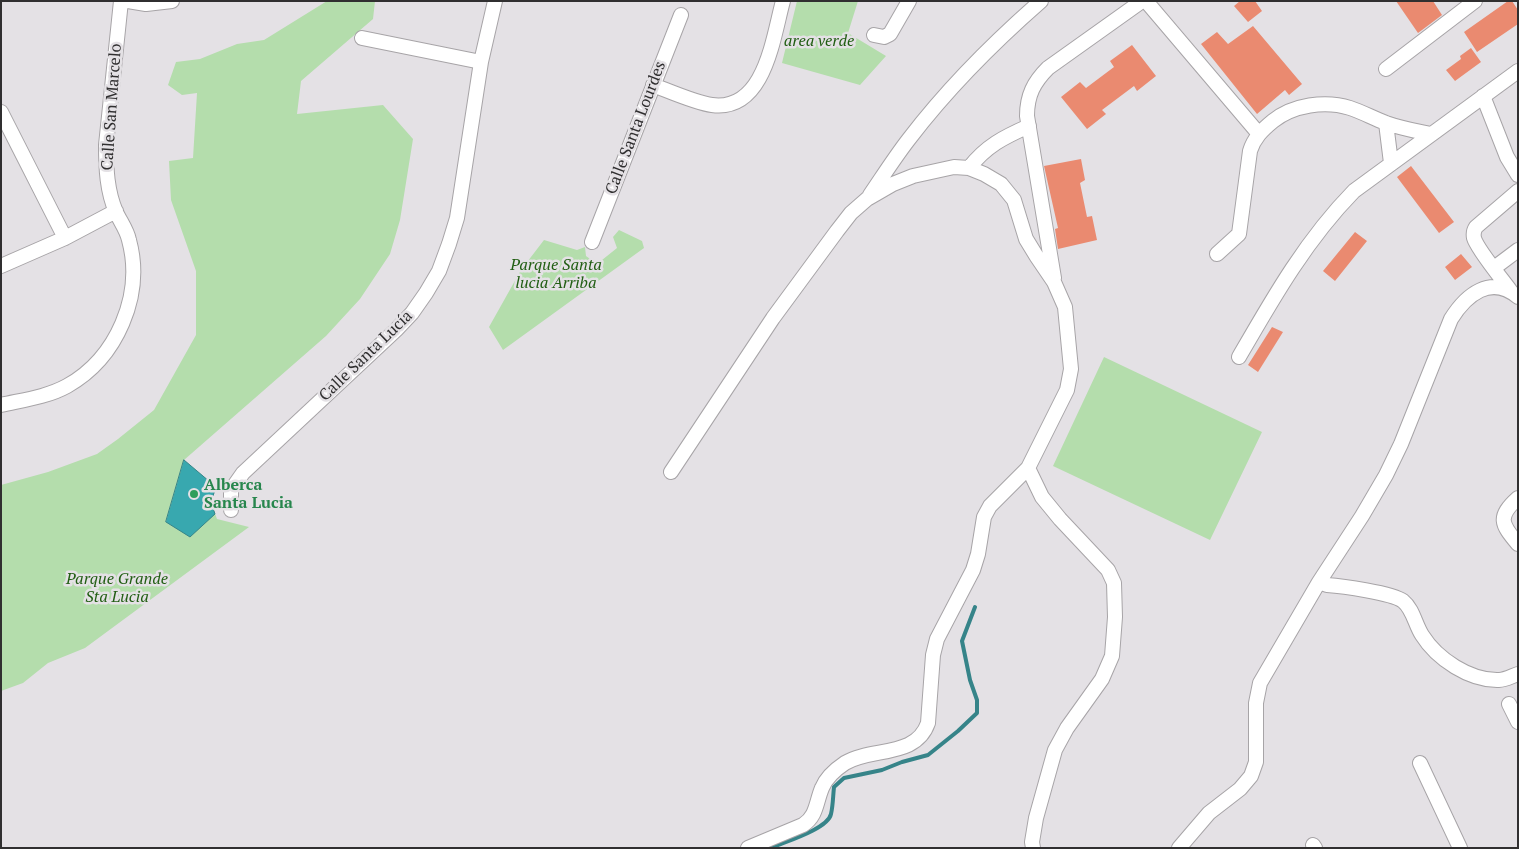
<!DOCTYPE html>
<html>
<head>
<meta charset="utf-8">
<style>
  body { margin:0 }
  #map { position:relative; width:1519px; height:849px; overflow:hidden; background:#e4e1e5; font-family:"PT Serif",serif }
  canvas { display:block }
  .frame { position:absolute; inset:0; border:2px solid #302f30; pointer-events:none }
</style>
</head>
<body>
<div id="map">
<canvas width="1519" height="849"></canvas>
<div class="frame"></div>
</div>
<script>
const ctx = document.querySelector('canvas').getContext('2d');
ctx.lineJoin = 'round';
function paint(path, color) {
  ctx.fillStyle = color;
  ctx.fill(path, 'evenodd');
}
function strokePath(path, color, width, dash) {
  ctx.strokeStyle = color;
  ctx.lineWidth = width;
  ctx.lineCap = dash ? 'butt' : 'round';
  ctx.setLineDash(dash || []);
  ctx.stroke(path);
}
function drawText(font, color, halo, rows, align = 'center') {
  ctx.font = font + ' "PT Serif",serif';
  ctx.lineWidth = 5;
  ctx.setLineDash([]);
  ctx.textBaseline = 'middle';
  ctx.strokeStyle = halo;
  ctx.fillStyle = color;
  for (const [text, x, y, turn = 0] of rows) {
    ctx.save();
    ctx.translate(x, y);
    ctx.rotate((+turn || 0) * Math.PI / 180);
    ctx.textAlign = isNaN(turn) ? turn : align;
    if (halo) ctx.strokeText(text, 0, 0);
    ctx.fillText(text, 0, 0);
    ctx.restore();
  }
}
const green = new Path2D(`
  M327 1H375L373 19 301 81 297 114 383 105 413 139 400 220 390 254 360 299 326 336 184 460 216 487 211 502 217 519 249 527 85 648 48 663 23 683 1 691V485L48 472 97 454 118 439 154 410 196 335V271L171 200 169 161 193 158 197 93 182 95 168 85 176 62 200 59 237 44 264 40Z
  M797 1H858L848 33 886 56 860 85 782 63Z
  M619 230 642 241 644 248 503 350 489 327 521 270 544 240 577 250 585 247 586 256 593 261 602 260 617 248 613 237Z
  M1104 357 1262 432 1210 540 1053 466Z`);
const water = new Path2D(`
  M184 460 216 487 211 502 215 514 190 537 166 522Z`);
const stream = new Path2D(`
  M771 848C784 842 828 829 831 814 833 806 833 796 834 787L844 778 882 770 902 762 928 755 958 731 977 713V700L970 680 962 641 975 607`);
const building = new Path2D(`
  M1240 1H1255L1262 11 1248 22 1234 6Z
  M1396 1H1433L1442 15 1418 33Z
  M1508 1H1512L1518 10V24L1477 52 1464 32Z
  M1253 26 1302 84 1289 95 1285 90 1257 114 1201 44 1217 32 1228 44Z
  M1132 45 1156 76 1137 91 1134 86 1102 110 1106 114 1087 129 1061 97 1080 82 1086 88 1114 67 1110 61Z
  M1471 48 1481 62 1455 81 1446 70 1461 59 1460 56Z
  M1081 159 1085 180 1080 183 1087 217 1092 216 1097 240 1058 249 1055 229 1058 228 1044 166Z
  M1411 166 1454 222 1439 233 1397 177Z
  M1355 232 1367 241 1335 281 1323 271Z
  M1461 254 1472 267 1455 280 1445 267Z
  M1272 327 1283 332 1258 372 1248 365Z`);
const minor = new Path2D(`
  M128 1 146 4 172 1
  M1146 1 1259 134
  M874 35 884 37 890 34 909 1
  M362 38 481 62
  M1386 69 1475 1
  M653 85C669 91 696 103 712 105 765 112 773 37 783 1
  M1483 96 1507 157 1518 175
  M1 112 65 238
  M1386 123 1391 163
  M969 168C986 146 1004 137 1029 126
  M870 195C883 176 895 157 909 139 948 88 993 43 1041 1
  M592 242 681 15
  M1217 254 1239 234 1250 151C1254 138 1262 130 1273 121 1293 105 1325 100 1350 108 1362 112 1373 118 1386 123 1400 128 1416 131 1430 134
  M1 266 65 238 116 211
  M1494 268 1518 250
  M1054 278 1027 116C1027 95 1034 82 1048 68L1142 1
  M1510 290C1502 279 1477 249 1474 238 1473 233 1474 230 1476 227L1518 191
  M1239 357C1273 298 1306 240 1354 191L1518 71
  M1 405C23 400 47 397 67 386 117 358 144 295 129 240 127 230 120 221 116 212 107 191 106 169 106 145L121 1
  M1028 468 1042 497 1060 519 1108 570 1114 583 1115 617 1112 656 1102 679 1067 728 1055 750 1036 818 1032 842 1033 848
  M671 472 773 318 837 231 851 213 867 199 893 184 913 176 954 167 969 168 984 174 1001 184 1014 200 1026 239 1037 257 1054 282 1065 307 1071 369 1067 390 1028 468 990 506 984 517 978 554 973 570 937 639 933 655 928 723C916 758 872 747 845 763 836 769 826 778 822 788 816 802 817 816 803 825L748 848
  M1518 498C1497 517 1501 524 1518 544
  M231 510V490L243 473 396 330 412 313 426 293 439 271 449 244 457 218 481 62 495 1
  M1319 582 1362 516 1386 475 1401 444 1451 319C1466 295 1491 274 1518 297
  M1509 704 1518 722
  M1420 763 1460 848
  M1313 845 1315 848
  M1179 848 1209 813 1240 789 1251 776 1256 762V703L1260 683 1319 582 1327 585C1342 586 1392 593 1403 601 1413 609 1415 624 1422 635 1437 659 1470 681 1499 680 1505 680 1512 676 1518 674`);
const markers = [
  [194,494,5,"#2e9e5b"]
];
const parkNames = [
  ["area verde",819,41],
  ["Parque Santa",556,265],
  ["lucia Arriba",556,283],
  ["Parque Grande",117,579],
  ["Sta Lucia",117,597]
];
const streetNames = [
  ["Calle San Marcelo",112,107,-86],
  ["Calle Santa Lourdes",636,128,-69],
  ["Calle Santa Lucía",366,356,-44]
];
const leisureNames = [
  ["Alberca",204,485],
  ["Santa Lucia",204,503]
];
paint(green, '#b4ddac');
paint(water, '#38a8af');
strokePath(water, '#368489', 1);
strokePath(stream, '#368489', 4);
paint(building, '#ea8a70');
strokePath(minor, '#a7a4a7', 16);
strokePath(minor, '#fff', 14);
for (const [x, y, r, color] of markers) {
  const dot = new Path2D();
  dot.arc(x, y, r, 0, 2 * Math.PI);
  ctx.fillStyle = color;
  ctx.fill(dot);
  strokePath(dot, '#e4e1e5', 2);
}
drawText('italic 16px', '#215e13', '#e4e1e5', parkNames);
drawText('16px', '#302f30', '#e4e1e5', streetNames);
drawText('bold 16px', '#27864d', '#e4e1e5', leisureNames, 'left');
</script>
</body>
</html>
